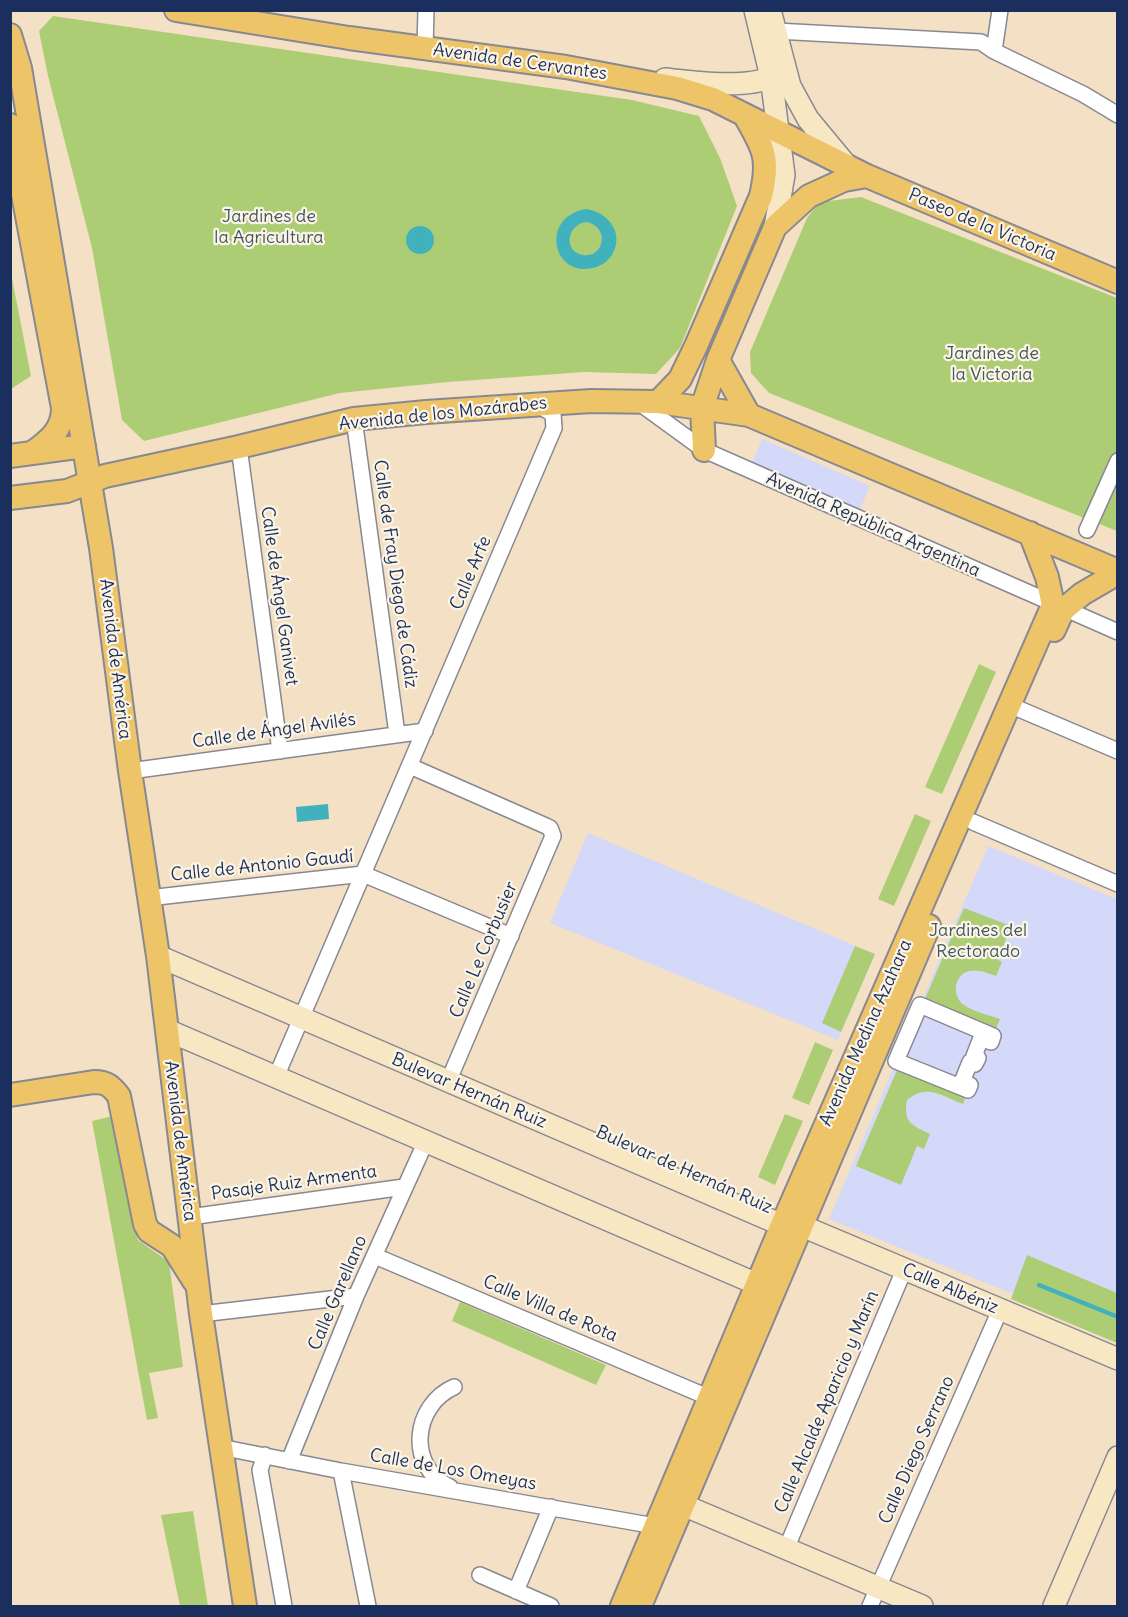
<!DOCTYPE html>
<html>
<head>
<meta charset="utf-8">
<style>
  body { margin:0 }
  #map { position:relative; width:1128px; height:1617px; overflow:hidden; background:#f4e1c5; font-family:Delius,sans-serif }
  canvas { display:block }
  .frame { position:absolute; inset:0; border:12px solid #1b2f5e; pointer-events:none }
</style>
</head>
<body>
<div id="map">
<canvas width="1128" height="1617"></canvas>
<div class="frame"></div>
</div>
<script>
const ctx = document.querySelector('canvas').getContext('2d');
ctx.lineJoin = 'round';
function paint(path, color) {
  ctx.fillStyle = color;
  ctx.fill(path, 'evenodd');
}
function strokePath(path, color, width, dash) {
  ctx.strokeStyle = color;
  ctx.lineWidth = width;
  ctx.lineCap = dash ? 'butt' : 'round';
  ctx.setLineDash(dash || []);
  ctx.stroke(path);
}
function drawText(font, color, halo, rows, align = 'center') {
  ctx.font = font + ' Delius,sans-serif';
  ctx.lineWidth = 4.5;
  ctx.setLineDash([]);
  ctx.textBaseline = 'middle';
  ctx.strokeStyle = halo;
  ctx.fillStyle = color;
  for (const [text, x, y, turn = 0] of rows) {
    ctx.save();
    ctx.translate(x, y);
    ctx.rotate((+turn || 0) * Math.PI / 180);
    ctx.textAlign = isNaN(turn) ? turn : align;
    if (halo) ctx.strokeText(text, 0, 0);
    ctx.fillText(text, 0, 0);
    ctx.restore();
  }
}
const built = new Path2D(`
  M762 439 870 486 858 514 750 468Z
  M588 833 875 954 838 1040 550 923Z
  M988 846 1117 899V1293L1028 1256 1013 1294 829 1219Z`);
const green = new Path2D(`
  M53 16 632 100 699 116 720 158 737 206 680 348 656 374 584 372 448 382 340 393 144 441 122 420 92 248 48 76 39 31Z
  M861 197 1117 298V531L769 393 751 373 750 352 807 218 820 202Z
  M10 268 31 376 11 389H10Z
  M979 664 996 672 942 794 925 787Z
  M915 814 931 821 894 906 878 899Z
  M964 908 1011 926 998 960 1002 962 996 976C987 973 979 969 969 971 953 975 952 997 964 1005 974 1012 989 1015 1000 1019L993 1036 922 1006Z
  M855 946 875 954 841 1032 822 1023Z
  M815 1042 833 1050 809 1105 792 1098Z
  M900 1063 968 1090 963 1104C942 1096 927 1083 907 1100 903 1122 911 1125 930 1134L924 1149 917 1146 901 1185 856 1166Z
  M785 1114 803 1121 775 1185 758 1177Z
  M113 1116 138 1240 169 1262 183 1367 149 1373 158 1418 147 1420 92 1121Z
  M1027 1255 1117 1293V1343L1011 1299Z
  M460 1302 606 1365 596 1385 452 1321Z
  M193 1511 208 1606H180L161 1515Z`);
const water = new Path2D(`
  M586 209C608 212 625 233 612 255 607 262 601 266 593 268 553 278 539 217 586 209ZM586 222C610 226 605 258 583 255 562 251 568 224 586 222Z
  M406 240a14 14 0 1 1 28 0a14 14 0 1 1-28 0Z
  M328 804 329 819 297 822 296 807Z`);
const stream = new Path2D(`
  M1039 1285 1118 1317`);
const street = new Path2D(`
  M776 31 981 42 994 51 1083 94 1118 115
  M425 48 426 10
  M994 51 1000 10
  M638 402 704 450 1118 632
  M354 419 397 734
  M239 447 280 751
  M1087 530 1118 461
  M1019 709 1118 751
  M410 766 546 826 550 828 553 836 448 1082
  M130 771 425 731
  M973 822 1118 884
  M148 898 363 874 511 936
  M920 1005 993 1036 991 1042 981 1038 974 1056 978 1058 975 1064 970 1062 962 1082 970 1085 968 1090 896 1061Z
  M276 1077 554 428 553 414 538 405
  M190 1217 404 1187
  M375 1256 710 1398
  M201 1314 356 1296
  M220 1447 341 1471 655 1526 658 1533
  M265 1455 260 1470 284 1606
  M289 1461 356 1296 426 1141
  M341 1471 368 1606
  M450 1487C406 1467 413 1405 454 1387
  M786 1549 904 1270
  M480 1575 551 1606
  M516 1591 551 1507
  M870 1606 1000 1310`);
const secondary = new Path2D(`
  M755 10 771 77 784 175 775 227
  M770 10 790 86 808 119 847 166
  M665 79C694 82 746 89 771 77
  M158 956 782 1225 802 1226 1118 1359
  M167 1030 773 1291
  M683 1505 922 1606
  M1054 1606 1118 1457`);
const primary = new Path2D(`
  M176 10 349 38 566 67 677 88 713 99 867 176 1118 282
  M10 35 20 68 101 548 130 771 158 956 201 1314 245 1606
  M10 125 63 408C63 430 49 441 32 453
  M718 360 749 415
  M658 402 680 379 696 346 761 196C770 158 764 149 745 116
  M704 450 702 408 718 360 775 227 809 196 844 180 867 176
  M10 456 84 446
  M10 498 67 491 105 476 239 447 354 419 426 412 591 401 658 402 749 415 1118 571
  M1054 630 1063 610 1082 594 1118 573
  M10 1095 94 1082C107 1082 111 1086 119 1096L145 1224 149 1231 172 1246 194 1281
  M622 1606 782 1225 1053 605 1047 577 1030 533
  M640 1606 929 926`);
const streetNames = [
  ["Avenida de Cervantes",520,62,8],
  ["Paseo de la Victoria",982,225,23],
  ["Avenida de los Mozárabes",443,414,-6],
  ["Avenida República Argentina",873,525,24],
  ["Calle Arfe",471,573,-67],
  ["Calle de Fray Diego de Cádiz",395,574,82],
  ["Calle de Ángel Ganivet",279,596,82],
  ["Avenida de América",115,659,83],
  ["Calle de Ángel Avilés",274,731,-8],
  ["Calle de Antonio Gaudí",262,866,-6],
  ["Calle Le Corbusier",484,950,-67],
  ["Avenida Medina Azahara",866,1033,-66],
  ["Bulevar Hernán Ruiz",469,1091,23],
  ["Avenida de América",180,1141,83],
  ["Bulevar de Hernán Ruiz",684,1170,24],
  ["Pasaje Ruiz Armenta",294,1183,-8],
  ["Calle Albéniz",950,1289,23],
  ["Calle Garellano",338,1293,-67],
  ["Calle Villa de Rota",550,1309,23],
  ["Calle Alcalde Aparicio y Marín",827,1402,-67],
  ["Calle Diego Serrano",917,1450,-66],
  ["Calle de Los Omeyas",453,1470,10]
];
const parkNames = [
  ["Jardines de",269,217],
  ["la Agricultura",269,238],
  ["Jardines de",992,354],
  ["la Victoria",992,375],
  ["Jardines del",978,931],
  ["Rectorado",978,952]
];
paint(built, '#d4d8f9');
paint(green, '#adcd75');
paint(water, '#42b1be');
strokePath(stream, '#42b1be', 4.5);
strokePath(street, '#888892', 18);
strokePath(secondary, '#888892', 24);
strokePath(primary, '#888892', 26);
strokePath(street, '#fff', 15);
strokePath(secondary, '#f8e7c3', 21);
strokePath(primary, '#eec469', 22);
drawText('18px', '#1b2f5e', '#fcf5e5', streetNames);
drawText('18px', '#405664', '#fcf5e5', parkNames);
</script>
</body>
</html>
